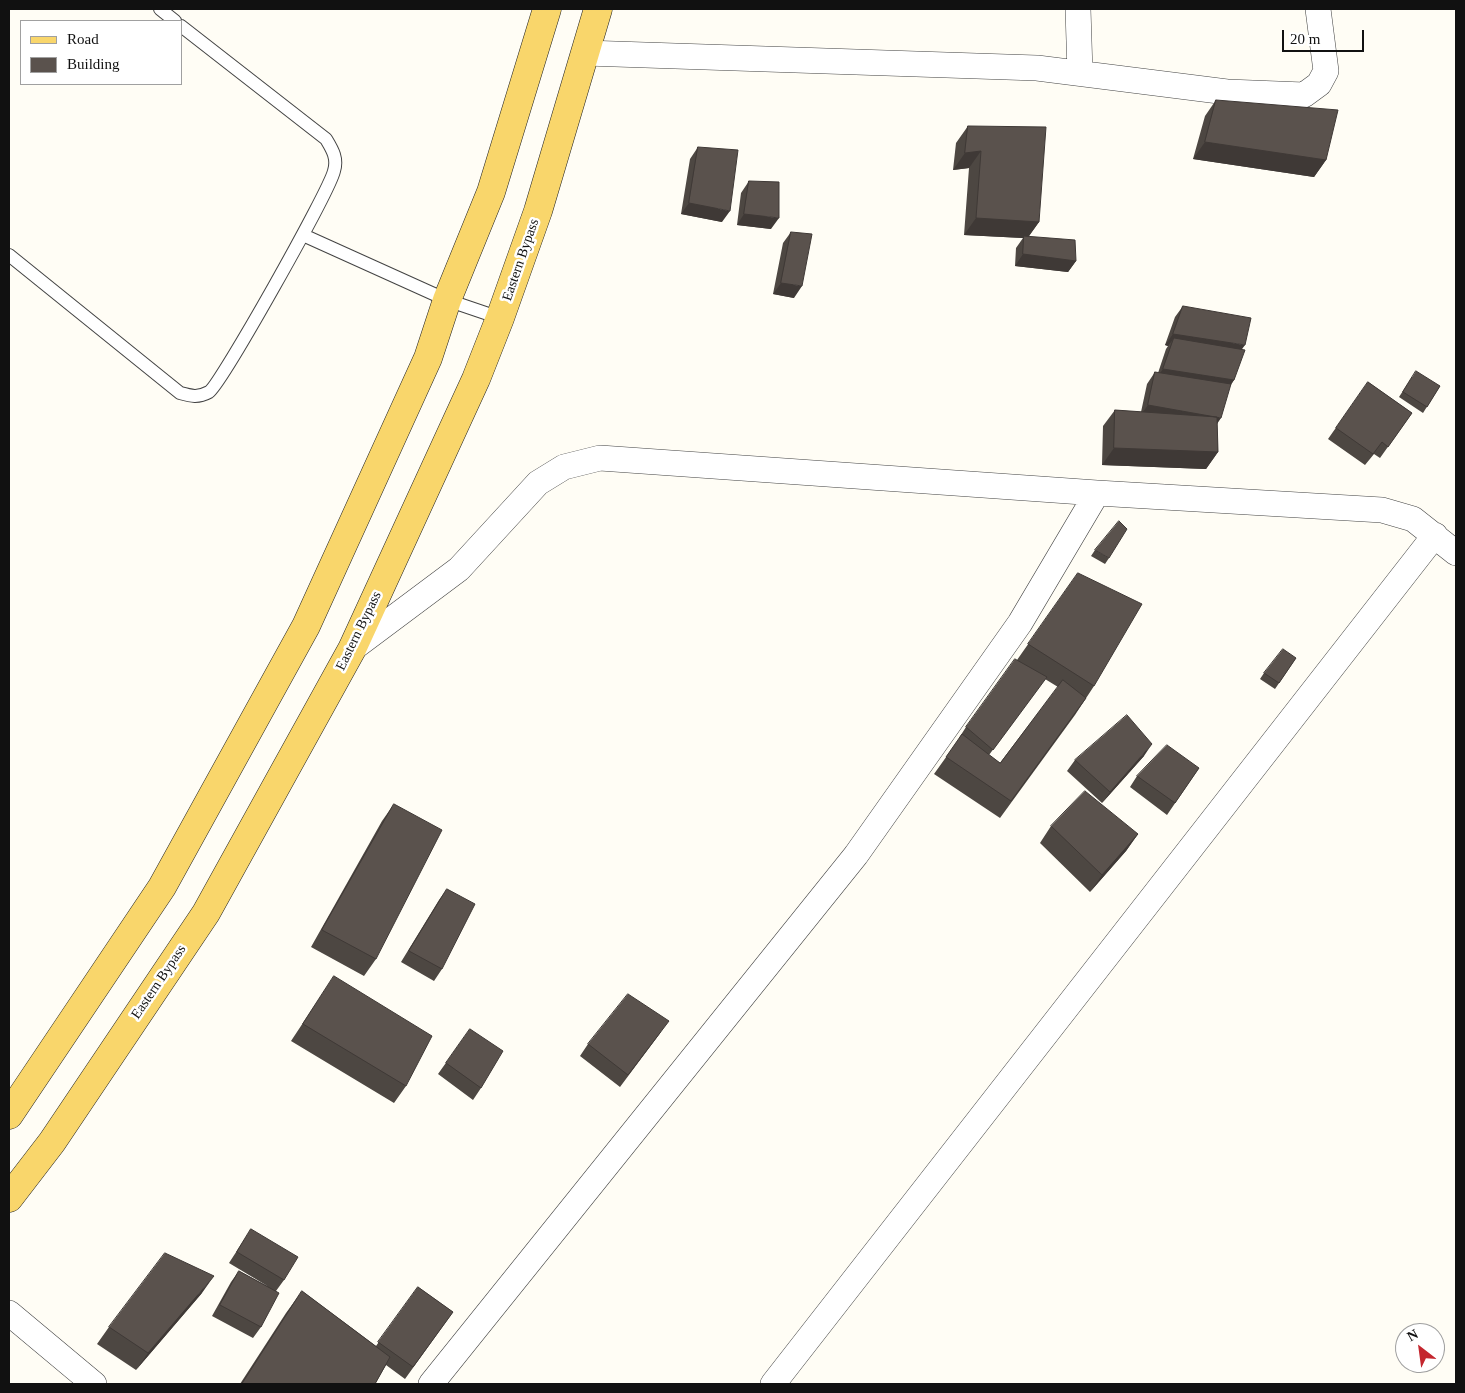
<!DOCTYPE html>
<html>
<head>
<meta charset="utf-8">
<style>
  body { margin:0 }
  #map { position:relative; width:1465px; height:1393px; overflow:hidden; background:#fffdf5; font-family:Georgia,serif }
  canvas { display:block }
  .frame { position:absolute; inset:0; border:10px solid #111; pointer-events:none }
  .legend { position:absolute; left:20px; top:20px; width:162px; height:65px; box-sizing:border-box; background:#fff; border:1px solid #a0a0a0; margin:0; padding:6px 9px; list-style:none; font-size:15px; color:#111 }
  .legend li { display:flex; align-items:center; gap:10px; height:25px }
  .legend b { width:25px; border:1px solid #a0a0a0 }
  .north { position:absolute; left:1395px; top:1323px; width:50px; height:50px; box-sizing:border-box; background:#fff; border:1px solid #a0a0a0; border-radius:50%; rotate:330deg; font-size:14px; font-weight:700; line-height:20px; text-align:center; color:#111 }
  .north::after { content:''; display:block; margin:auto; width:18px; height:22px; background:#c4262e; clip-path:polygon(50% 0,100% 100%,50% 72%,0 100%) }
  .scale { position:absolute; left:1282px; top:30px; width:82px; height:22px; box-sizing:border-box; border:2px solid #111; border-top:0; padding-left:6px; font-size:15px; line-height:18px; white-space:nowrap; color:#111; -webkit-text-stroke:4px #fff; paint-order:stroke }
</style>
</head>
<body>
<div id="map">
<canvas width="1465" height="1393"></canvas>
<div class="frame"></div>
<ul class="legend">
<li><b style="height:6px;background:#f9d66b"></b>Road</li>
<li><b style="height:14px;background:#5a524d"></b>Building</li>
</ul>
<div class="north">N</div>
<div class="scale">20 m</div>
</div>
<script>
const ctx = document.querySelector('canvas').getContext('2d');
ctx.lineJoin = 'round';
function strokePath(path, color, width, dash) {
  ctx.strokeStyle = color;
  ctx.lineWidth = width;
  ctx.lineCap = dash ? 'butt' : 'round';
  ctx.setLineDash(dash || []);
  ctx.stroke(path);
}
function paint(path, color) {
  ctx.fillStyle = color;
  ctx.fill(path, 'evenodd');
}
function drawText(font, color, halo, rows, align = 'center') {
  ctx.font = font + ' Georgia,serif';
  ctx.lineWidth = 5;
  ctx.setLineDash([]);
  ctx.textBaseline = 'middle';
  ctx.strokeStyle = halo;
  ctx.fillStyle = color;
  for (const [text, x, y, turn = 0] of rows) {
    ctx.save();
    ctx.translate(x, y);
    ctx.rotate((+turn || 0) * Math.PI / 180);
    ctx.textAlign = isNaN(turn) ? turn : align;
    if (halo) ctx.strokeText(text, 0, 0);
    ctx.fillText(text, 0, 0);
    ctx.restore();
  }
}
const lane = new Path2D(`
  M160 9 175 21
  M303 235 447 300 500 318
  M9 255 180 393C191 396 198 398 209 392 221 384 329 192 334 171 338 158 332 149 326 139L181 26`);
const street = new Path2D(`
  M1078 9 1080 73
  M585 53 1037 68 1227 92 1304 95 1319 84 1326 71 1318 9
  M352 649 459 569 538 483 564 467 600 458 1097 493 1382 510 1413 519 1456 553
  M9 1313 94 1384
  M431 1384 856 855 1020 623 1097 493
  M773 1384 1435 535`);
const primary = new Path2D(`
  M9 1115 162 887 306 626 428 358 447 300 491 192 547 9
  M9 1198 52 1142 206 913 352 649 476 379 500 318 538 211 598 9`);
const wall = new Path2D(`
  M1216 100 1326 160 1314 177 1193 159 1205 116Z
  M968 126 1039 222 1028 237 1076 261 1068 272 1015 266 1016 248 1023 238 964 235 969 168 953 170 956 143Z
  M698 147 722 222 681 214 690 159Z
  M749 181 771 229 737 225 741 193Z
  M791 232 794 298 773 294 783 243Z
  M1183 306 1242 350 1234 380 1230 386 1217 424 1218 452 1206 469 1102 465 1103 426 1115 410 1141 412 1147 384 1155 372 1158 373 1166 349 1168 346 1165 345 1175 317Z
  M1412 377 1440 386 1423 413 1399 397Z
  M1368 382 1412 413 1380 458 1374 454 1365 465 1328 439Z
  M1095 550 1109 558 1105 564 1091 556Z
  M1078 573 1094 686 1075 715 1000 818 934 774 959 739V738L966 727 1017 660ZM1045 679 1058 687 1000 763 989 755Z
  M1296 658 1275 689 1260 679 1264 673Z
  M1144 756 1102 803 1067 771 1075 760Z
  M1199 768 1167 815 1130 787 1137 776Z
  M394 804 376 959 364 976 311 947 382 821Z
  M1051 826 1138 834 1126 851 1090 892 1040 843Z
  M447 889 442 969 434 981 401 962 439 900Z
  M334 976 406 1086 394 1103 291 1041Z
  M470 1029 481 1088 473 1100 438 1074Z
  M661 1032 620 1087 580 1056 588 1044Z
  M251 1229 284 1280 276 1291 261 1327 253 1338 212 1316 231 1282 239 1271 269 1287 229 1263Z
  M418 1287 453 1312 405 1379 386 1365 375 1384H240L286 1313 302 1291 376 1346Z
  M202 1293 136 1370 97 1344 109 1327Z`);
const shadedWall = new Path2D(`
  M1205 142 1326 160 1314 177 1193 159Z
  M981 151 969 168 953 170 965 153Z
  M689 203 730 211 722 222 681 214Z
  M744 214 779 218 771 229 737 225Z
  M976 218 1039 222 1027 239 1024 236 1023 238 964 235Z
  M1023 254 1076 261 1068 272 1015 266Z
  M781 283 802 286 794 298 773 294Z
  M1173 334 1245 345 1237 356 1174 338 1168 346 1165 345Z
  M1163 369 1234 380 1226 392 1155 380Z
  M1148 405 1221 418 1213 430 1140 416Z
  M1114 448 1218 452 1206 469 1102 465Z
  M1152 744 1144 756 1102 803 1110 792Z
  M1138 834 1126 851 1090 892 1102 875Z
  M214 1276 202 1293 136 1370 148 1353Z`);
const building = new Path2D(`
  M1216 100 1338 110 1326 160 1205 142Z
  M968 126 1046 127 1039 222 976 218 981 151 965 153Z
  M698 147 738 150 730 211 689 203Z
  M749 181 779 182V218L744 214Z
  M791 232 812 234 802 286 781 283Z
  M1024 236 1075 240 1076 261 1023 254Z
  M1183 306 1251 318 1245 345 1173 334Z
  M1174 338 1245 350 1234 380 1163 369Z
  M1416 371 1440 386 1427 407 1403 392Z
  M1155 372 1231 384 1221 418 1148 405Z
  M1368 382 1412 413 1388 447 1382 442 1373 454 1336 428Z
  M1115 410 1217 417 1218 452 1114 448Z
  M1119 521 1127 529 1109 558 1095 550Z
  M1078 573 1142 604 1094 686 1028 644Z
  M1283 649 1296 658 1279 683 1264 673Z
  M1015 659 1047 677 993 750 966 727Z
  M1063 680 1086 698 1011 801 946 757 962 734 1000 763Z
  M1127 715 1152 744 1110 792 1075 760Z
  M1167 745 1199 768 1175 803 1137 776Z
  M1085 791 1138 834 1102 875 1051 826Z
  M394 804 442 830 376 959 322 930Z
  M447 889 475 904 442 969 409 951Z
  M334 976 432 1036 406 1086 303 1024Z
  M628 994 669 1021 628 1075 588 1044Z
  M470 1029 503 1051 481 1088 446 1063Z
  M251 1229 298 1257 284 1280 237 1252Z
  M165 1253 214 1276 148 1353 109 1327Z
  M239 1271 279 1293 261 1327 220 1305Z
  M418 1287 453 1312 413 1367 378 1342Z
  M302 1291 390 1357 375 1384H242Z`);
const streetNames = [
  ["Eastern Bypass",521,260,-71],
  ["Eastern Bypass",359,631,-64],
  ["Eastern Bypass",159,982,-56]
];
strokePath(lane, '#444', 14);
strokePath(street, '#444', 26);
strokePath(primary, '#222', 29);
strokePath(lane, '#fff', 12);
strokePath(street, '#fff', 25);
strokePath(primary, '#f9d66b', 28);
paint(wall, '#4d4742');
paint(shadedWall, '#3f3936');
paint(building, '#5a524d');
strokePath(building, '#3f3936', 1);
drawText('14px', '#111', '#fff', streetNames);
</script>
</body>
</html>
